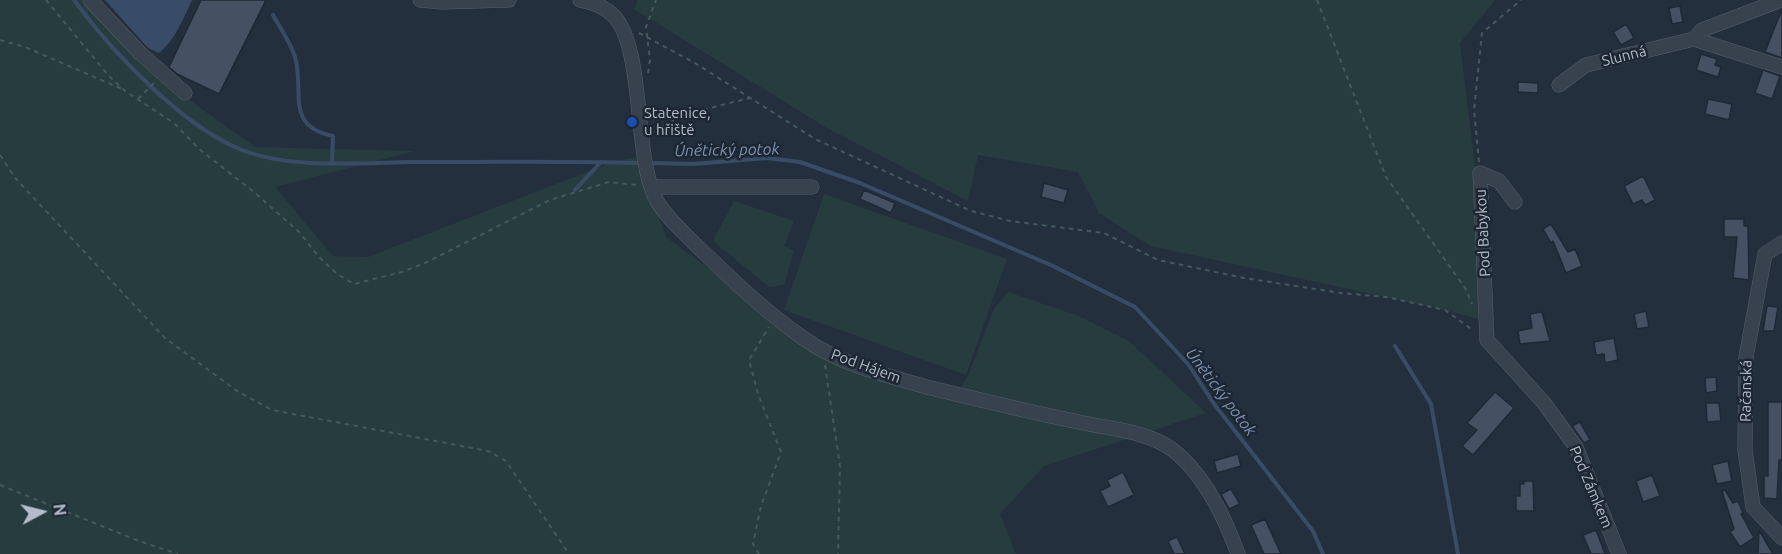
<!DOCTYPE html>
<html>
<head>
<meta charset="utf-8">
<style>
  body { margin:0 }
  #map { position:relative; width:1782px; height:554px; overflow:hidden; background:#242f3e; font-family:Ubuntu,sans-serif }
  canvas { display:block }
  .north { position:absolute; left:12px; top:482px; width:60px; height:60px; -webkit-text-stroke:4px #1d2633; paint-order:stroke; rotate:83deg; font-size:16px; font-weight:700; line-height:24px; text-align:center; color:#b4bcc9 }
  .north::after { content:''; display:block; margin:auto; width:21px; height:27px; background:#b4bcc9; clip-path:polygon(50% 0,100% 100%,50% 72%,0 100%) }
</style>
</head>
<body>
<div id="map">
<canvas width="1782" height="554"></canvas>
<div class="north">N</div>
</div>
<script>
const ctx = document.querySelector('canvas').getContext('2d');
ctx.lineJoin = 'round';
function paint(path, color) {
  ctx.fillStyle = color;
  ctx.fill(path, 'evenodd');
}
function strokePath(path, color, width, dash) {
  ctx.strokeStyle = color;
  ctx.lineWidth = width;
  ctx.lineCap = dash ? 'butt' : 'round';
  ctx.setLineDash(dash || []);
  ctx.stroke(path);
}
function drawText(font, color, halo, rows, align = 'center') {
  ctx.font = font + ' Ubuntu,sans-serif';
  ctx.lineWidth = 5;
  ctx.setLineDash([]);
  ctx.textBaseline = 'middle';
  ctx.strokeStyle = halo;
  ctx.fillStyle = color;
  for (const [text, x, y, turn = 0] of rows) {
    ctx.save();
    ctx.translate(x, y);
    ctx.rotate((+turn || 0) * Math.PI / 180);
    ctx.textAlign = isNaN(turn) ? turn : align;
    if (halo) ctx.strokeText(text, 0, 0);
    ctx.fillText(text, 0, 0);
    ctx.restore();
  }
}
const green = new Path2D(`
  M0 0H95L171 87 255 147 415 151 275 187 333 256 368 257 610 163 636 157 666 237 813 345 952 401 968 376 994 309 1008 292 1079 316 1129 341 1206 413 1044 466 1000 514 1016 554H0Z
  M638 0H1495L1460 43 1494 323 1445 310 1151 246 1099 213 1078 172 978 155 968 201 827 128 634 9Z
  M824 194 1007 259 966 375 784 310Z
  M734 201 794 221 784 246 794 251 784 285 769 287 713 241Z`);
const water = new Path2D(`
  M105 0H192C183 19 175 40 159 53L148 48Z`);
const stream = new Path2D(`
  M74 0C111 51 183 127 242 150 291 169 358 163 410 162 487 162 565 161 642 163
  M273 15C280 28 291 43 295 57 305 92 284 126 333 136L332 163
  M650 163 693 164 767 158 800 162 860 183 1053 266 1135 307 1189 365 1214 404 1313 531 1323 554
  M575 190 601 162
  M1395 346 1431 404 1458 554`);
const building = new Path2D(`
  M201 0H266L219 94 177 74 169 67Z
  M1680 6 1683 22 1672 24 1669 8Z
  M1782 9V58L1765 52Z
  M1626 24 1634 38 1621 45 1613 32Z
  M1701 54 1717 59 1715 65 1721 67 1718 77 1696 70Z
  M1763 70 1780 76 1772 99 1755 93Z
  M1518 82 1538 83V93L1518 92Z
  M1708 99 1732 104 1729 120 1705 114Z
  M1643 176 1655 200 1645 205 1642 200 1633 204 1624 186Z
  M1044 183 1068 190 1064 203 1041 197Z
  M864 190 895 203 891 213 860 199Z
  M1724 219H1744V226H1748L1749 280 1733 278 1737 237H1724Z
  M1551 224 1568 252 1575 249 1582 266 1566 273 1553 241 1551 243 1543 229Z
  M1767 306 1778 307 1774 331H1763Z
  M1646 311 1649 327 1637 329 1634 314Z
  M1542 312 1550 341 1520 344 1518 331 1532 328 1530 314Z
  M1614 338 1618 360 1605 363 1604 354 1596 355 1594 342Z
  M1716 377 1717 391 1706 393 1705 378Z
  M1495 392 1514 408 1473 455 1462 446 1477 430 1467 423Z
  M1768 402H1782V460H1779L1777 499 1764 498V476H1768Z
  M1706 403H1719L1721 421 1707 422Z
  M1580 422 1590 440 1584 443 1572 426Z
  M1238 454 1241 466 1217 473 1214 461Z
  M1728 461 1732 481 1717 484 1712 465Z
  M1123 472 1134 495 1108 507 1100 491 1110 486 1107 480Z
  M1652 475 1660 496 1643 502 1636 481Z
  M1524 481H1533L1534 511H1516V496H1520V484H1524Z
  M1231 489 1240 504 1229 509 1221 494Z
  M1725 490 1733 503 1738 501 1743 513 1741 514 1754 538 1740 547 1730 532 1734 529 1722 491Z
  M1265 519 1281 554H1264L1251 525Z
  M1596 530 1605 554H1591L1583 535Z
  M1759 530 1773 554H1758Z
  M1177 537 1185 554H1174L1168 541Z`);
const path = new Path2D(`
  M46 0 108 75 125 91 174 123 199 149 254 192 299 232 319 257 337 274 354 284 402 272 425 263 550 200 609 182 637 185
  M1317 0 1386 177 1465 288 1472 304
  M639 33 695 63 815 139 971 211 1010 221 1104 233 1158 260 1244 278 1341 293 1386 297 1445 310 1474 331
  M0 40 25 47 122 89
  M648 73 650 60 646 27 656 0
  M138 99 155 82
  M655 132 658 128 690 113 750 98
  M0 155 16 179 165 338 237 391 272 410 488 451 506 461 569 554
  M1479 162 1474 110 1482 33 1521 0
  M825 365 840 466 838 554
  M0 485 139 541 178 554
  M759 554 753 544 761 506 781 452 758 394 749 360 769 327`);
const minor = new Path2D(`
  M90 0 141 54 185 93
  M420 0 442 2 509 0
  M580 0C593 3 604 6 614 16 644 49 634 149 654 195 662 213 679 228 693 242 728 276 763 310 803 338 841 365 887 376 931 388 980 400 1029 412 1079 422 1109 429 1148 431 1173 450 1205 475 1225 518 1238 554
  M1694 39 1782 67
  M1559 85 1586 65 1694 39 1702 30 1781 0
  M651 187H812
  M1515 202 1499 181 1480 173 1487 340 1544 403 1576 447 1619 554
  M1782 243 1765 254 1746 357 1745 450 1753 507 1782 538`);
const markers = [
  [632,122,6,"#1a4fb4"]
];
const streetNames = [
  ["Slunná",1624,56,-14],
  ["Pod Babykou",1483,233,-93],
  ["Pod Hájem",866,366,20],
  ["Račanská",1746,391,-89],
  ["Pod Zámkem",1591,487,67]
];
const poiNames = [
  ["Statenice,",644,113],
  ["u hřiště",644,130]
];
const waterNames = [
  ["Únětický potok",727,150,-1],
  ["Únětický potok",1221,392,53]
];
paint(green, '#263c3f');
paint(water, '#394c67');
strokePath(stream, '#394c67', 4);
paint(building, '#455162');
strokePath(building, '#1f2835', 1.5);
strokePath(minor, '#565f6c', 15);
strokePath(path, '#44595c', 2, [4.5, 4.5]);
strokePath(minor, '#38414e', 14);
for (const [x, y, r, color] of markers) {
  const dot = new Path2D();
  dot.arc(x, y, r, 0, 2 * Math.PI);
  ctx.fillStyle = color;
  ctx.fill(dot);
  strokePath(dot, '#1d2633', 2);
}
drawText('15px', '#b4bcc9', '#1d2633', streetNames);
drawText('15px', '#b4bcc9', '#1d2633', poiNames, 'left');
drawText('italic 16px', '#7c92b1', '#1d2633', waterNames);
</script>
</body>
</html>
